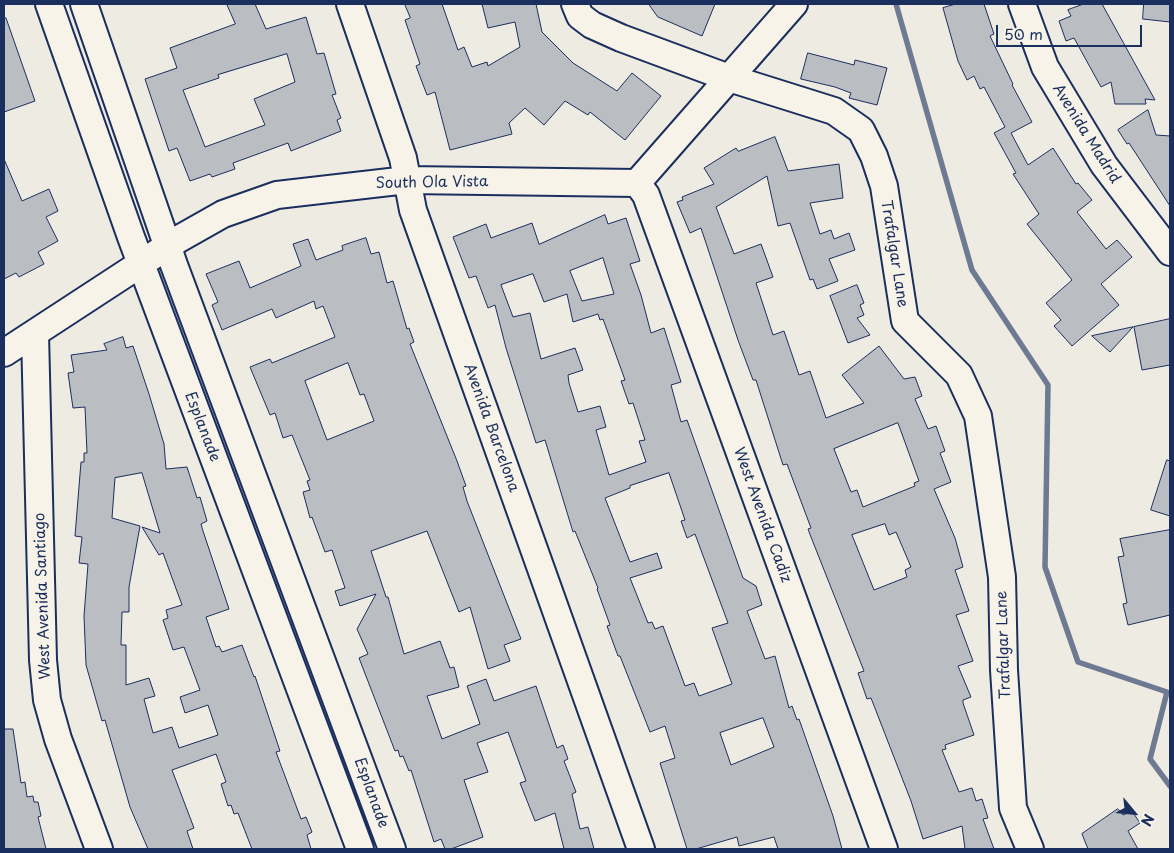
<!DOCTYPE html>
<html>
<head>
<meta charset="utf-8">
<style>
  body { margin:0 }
  #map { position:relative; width:1174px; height:853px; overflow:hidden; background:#eeebe2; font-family:"Playpen Sans",sans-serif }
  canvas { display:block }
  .frame { position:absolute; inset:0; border:5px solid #1b2f5e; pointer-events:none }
  .north { position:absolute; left:1109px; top:788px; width:50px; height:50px; -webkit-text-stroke:4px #f7f3e8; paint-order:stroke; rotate:118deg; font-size:14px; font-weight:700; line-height:20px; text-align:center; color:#1b2f5e }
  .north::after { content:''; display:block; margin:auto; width:18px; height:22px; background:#1b2f5e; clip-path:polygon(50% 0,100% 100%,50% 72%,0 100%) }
  .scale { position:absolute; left:996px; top:25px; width:146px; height:22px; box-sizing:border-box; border:2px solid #1b2f5e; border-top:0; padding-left:6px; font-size:15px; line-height:18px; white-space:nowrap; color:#1b2f5e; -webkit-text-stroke:4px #f7f3e8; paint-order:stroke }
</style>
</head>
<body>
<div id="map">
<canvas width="1174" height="853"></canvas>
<div class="frame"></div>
<div class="north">N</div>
<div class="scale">50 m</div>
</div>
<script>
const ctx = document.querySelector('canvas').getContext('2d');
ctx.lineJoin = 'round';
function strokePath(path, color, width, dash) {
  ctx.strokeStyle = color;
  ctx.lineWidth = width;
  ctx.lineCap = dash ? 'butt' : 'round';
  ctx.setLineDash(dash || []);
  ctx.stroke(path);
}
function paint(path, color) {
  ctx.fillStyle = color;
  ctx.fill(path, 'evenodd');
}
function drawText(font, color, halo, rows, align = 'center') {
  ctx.font = font + ' "Playpen Sans",sans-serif';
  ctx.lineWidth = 4;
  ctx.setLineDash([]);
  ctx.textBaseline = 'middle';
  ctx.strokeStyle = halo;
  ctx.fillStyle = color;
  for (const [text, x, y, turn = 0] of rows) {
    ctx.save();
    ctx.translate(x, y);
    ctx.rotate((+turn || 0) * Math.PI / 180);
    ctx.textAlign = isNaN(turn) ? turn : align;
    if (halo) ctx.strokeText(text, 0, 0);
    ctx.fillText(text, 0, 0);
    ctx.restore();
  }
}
const stream = new Path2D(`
  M896 4 972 270 1048 385 1045 567 1078 662 1167 692 1150 759 1170 786`);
const building = new Path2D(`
  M227 4H255L266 29 306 17 317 54 324 53 336 94 332 95 341 118 337 120 341 131 291 151 288 143 233 163 235 169 212 177 210 174 190 181 177 148 169 151 145 79 177 68 170 48 235 24ZM287 54 295 82 254 99 265 125 205 147 183 90 219 78 218 75Z
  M405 4H442L458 50 464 47 472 67 487 62 488 66 520 47 515 22 488 28 482 4H536L542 32 573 63 617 91 632 73 661 96 625 140 590 112 588 115 565 101 544 125 525 108 509 123 512 134 450 150 435 92 427 95 416 66 420 64 405 20 410 18Z
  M649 4H715L702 36 658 17Z
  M956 4H984L994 34 990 36 1013 84 1012 85 1032 122 1011 133 1028 165 1053 148 1076 184 1078 183 1092 200 1077 212 1106 249 1117 240 1132 257 1101 284 1119 305 1072 346 1054 326 1061 320 1046 303 1072 280 1027 224 1039 214 1013 174 1016 173 994 133 1005 127 984 87 980 89 974 76 967 80 958 61 943 8Z
  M1084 4H1102L1155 100 1145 99 1146 104H1115L1111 82 1101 87 1074 38 1066 41 1059 21 1071 16 1068 10Z
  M1144 4H1170V22L1143 19Z
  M6 18 35 101 4 112V19Z
  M808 53 854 65 855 60 887 68 877 105 849 98 851 93 835 87 801 79Z
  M1148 110 1156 135 1170 136V206L1129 143 1127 144 1118 130Z
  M775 137 788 171 839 164 843 198 810 203 820 234 831 230 834 239 849 233 855 250 829 259 838 281 817 289 813 279 810 280 790 223 778 226 767 176 716 207 734 254 761 244 773 277 756 283 773 335 784 331 799 375 810 371 826 418 864 403 842 375 879 346 904 379 915 377 922 396 915 399 928 429 936 426 945 451 940 453 951 482 934 489 955 538 963 567 955 570 969 611 956 615 973 661 958 666 971 697 963 700V703L974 735 945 745 946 749 942 750 959 792 972 788 976 801 982 799 988 818 983 819 994 849H965L962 826 923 839 911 801 871 698 867 699 858 673 864 671 811 537 808 529 811 528 787 464 783 465 756 380H753L738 340 701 228 690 233 677 202 683 200 682 197 714 184 704 168 736 148 738 151ZM898 423 919 481 914 483 915 486 863 507 857 490 851 492 834 449ZM885 524 889 535 896 532 911 567 905 570 907 577 874 590 852 535Z
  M4 159 22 201 49 189 58 211 46 217 58 241 38 252 44 264 19 277 16 273 4 279Z
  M605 215 608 224 626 218 640 261 630 264 641 295 651 333 664 328 681 382 671 385 681 422 687 420 743 578 756 586 762 605 747 611 765 659 775 656 789 708 792 706 797 720 799 719 833 816 842 849H778L774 837 739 846 737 837 696 849H687L660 763 675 758 665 726 650 732 620 656H618L607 626 610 625 597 589 598 588 575 531 573 532 545 440 536 443 506 348 495 305 488 308 476 276 469 278 453 237 486 224 491 238 532 223 539 244ZM603 258 614 294 582 301 570 271ZM533 274 544 302 567 294 573 322 598 314 600 320 603 319 625 380 621 381 629 404 633 403 645 440 639 441 646 462 609 475 596 430 606 427 600 406 578 412 569 383 568 375 583 370 575 348 541 359 530 313 513 317 501 285ZM669 473 685 520 681 521 687 538 695 534 728 623 712 628 732 684 699 696 694 683 685 686 663 626 655 629 652 622 648 623 630 578 662 568 657 553 630 562 605 498 630 488V486ZM763 718 774 747 731 765 720 733Z
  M366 238 371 254 379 252 387 283 393 281 407 329 409 328 414 342 410 344 457 461 466 486 463 487 467 501 521 639 504 645 510 661 488 669 470 607 459 612 427 531 371 551 386 597H388L404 654 440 641 450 668 454 667 459 687 427 696 442 739 480 724 467 686 486 679 494 701 536 686 557 748 563 745 568 759 564 761 576 792 572 794 580 829 588 827 594 849H564L555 813 535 821 520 783 526 781 508 732 477 743 488 772 464 780 483 837 451 849H445L441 839 434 842 411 770 409 771 403 756 400 757 398 750 395 751 359 658 368 654 357 629 376 594 340 606 335 591 345 588 332 550 325 552 312 517 310 518 303 492 310 490 307 481 310 480 292 435 283 438 275 413 270 415 250 367 270 359 272 363 335 337 323 306 316 309 314 301 276 318 272 309 222 330 212 305 218 302 206 274 239 261 250 288 301 266 293 244 308 239 316 260 343 250 342 246ZM348 363 360 395 364 394 374 421 327 440 305 381Z
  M857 285 864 303 860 305 864 315 857 318 870 335 848 343 830 296Z
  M1170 319V365L1142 370 1134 327Z
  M1133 327 1110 352 1092 336Z
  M123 337 126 348 133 346 149 394 164 444 166 469 187 467 197 498 200 497 207 521 201 524 203 531 229 609 206 617 216 647 219 646 222 652 242 645 254 677 255 676 280 751 276 752 301 819 306 817 312 832 307 835 311 849H252L238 813 234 814 231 805 228 806 221 784 226 782 216 754 172 770 194 828 187 831 193 849H148L130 807 105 720 102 721 86 665 84 616 88 564 79 563 82 537 75 536 81 462H84V453H87L85 407 73 408 68 373 74 372 71 355 107 350 104 344ZM142 473 160 533 142 527 159 555 163 553 182 605 166 610 168 618 163 620 173 650 184 647 200 690 180 697 185 713 208 705 218 735 179 748 172 727 153 733 144 699 155 696 149 678 126 685V645H121L122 612H129V587L140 526 112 518 115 478Z
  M1167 460 1170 461V516L1151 510Z
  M1170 530V615L1128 625 1123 604 1127 603 1118 557 1124 556 1120 539Z
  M4 729H13L21 783 25 782 27 797 33 796 34 802H38L41 816 38 817 46 849H4Z
  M1118 809 1123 815 1132 811 1140 823 1128 831 1138 849H1088L1082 834Z`);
const minor = new Path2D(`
  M49 4 131 237 360 849
  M84 4 174 265 392 849
  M350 4 403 158 413 210 641 849
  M575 4 580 16 592 25 621 38 729 78 834 111 861 130 874 156 884 186 905 321 959 375 978 416 1002 577 1004 670 1013 808 1030 849
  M1022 4 1045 67 1104 165 1170 252
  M637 183 646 195 884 849
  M35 334 43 660 47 700 58 739 99 849
  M4 353 177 240 223 214 277 195 407 180 637 183 794 4`);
const streetNames = [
  ["Avenida Madrid",1086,134,58],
  ["South Ola Vista",432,183,-1],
  ["Trafalgar Lane",894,254,81],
  ["Esplanade",202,427,69],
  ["Avenida Barcelona",491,428,70],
  ["West Avenida Cadiz",762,515,70],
  ["West Avenida Santiago",43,596,-92],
  ["Trafalgar Lane",1004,645,-92],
  ["Esplanade",371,793,70]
];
strokePath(stream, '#6e7992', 5.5);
paint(building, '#babdc2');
strokePath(building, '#1b2f5e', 1);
strokePath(minor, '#1b2f5e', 30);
strokePath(minor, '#f7f3e8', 26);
drawText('15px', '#1b2f5e', '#f7f3e8', streetNames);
</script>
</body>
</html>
